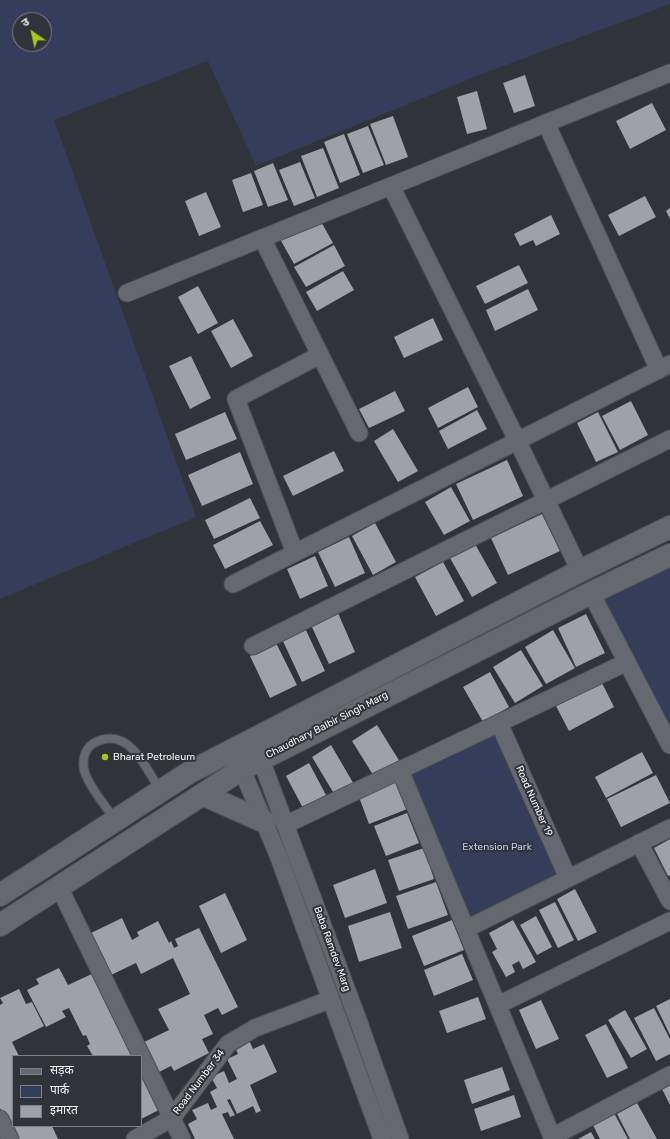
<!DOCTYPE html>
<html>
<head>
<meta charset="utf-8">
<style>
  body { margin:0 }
  #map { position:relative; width:670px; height:1139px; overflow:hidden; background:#31333a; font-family:Rubik,"Noto Sans Devanagari",sans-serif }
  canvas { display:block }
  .legend { position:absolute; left:12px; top:1055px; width:130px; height:72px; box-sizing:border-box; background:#31333a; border:1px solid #7f8086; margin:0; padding:5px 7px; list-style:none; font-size:12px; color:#f3f4f8 }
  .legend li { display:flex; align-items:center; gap:8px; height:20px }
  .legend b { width:20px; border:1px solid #7f8086 }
  .north { position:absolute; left:12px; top:12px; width:40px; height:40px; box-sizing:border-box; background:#31333a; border:1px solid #7f8086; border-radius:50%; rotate:326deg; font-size:11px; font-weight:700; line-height:16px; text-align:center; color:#f3f4f8 }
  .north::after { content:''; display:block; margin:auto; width:14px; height:18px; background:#a8c71d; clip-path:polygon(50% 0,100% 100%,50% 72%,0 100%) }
</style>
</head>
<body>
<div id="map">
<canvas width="670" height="1139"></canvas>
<ul class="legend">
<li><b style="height:5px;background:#65686f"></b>सड़क</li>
<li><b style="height:11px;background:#343d59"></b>पार्क</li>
<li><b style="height:11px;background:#9ea1a9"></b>इमारत</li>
</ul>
<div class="north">उ</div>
</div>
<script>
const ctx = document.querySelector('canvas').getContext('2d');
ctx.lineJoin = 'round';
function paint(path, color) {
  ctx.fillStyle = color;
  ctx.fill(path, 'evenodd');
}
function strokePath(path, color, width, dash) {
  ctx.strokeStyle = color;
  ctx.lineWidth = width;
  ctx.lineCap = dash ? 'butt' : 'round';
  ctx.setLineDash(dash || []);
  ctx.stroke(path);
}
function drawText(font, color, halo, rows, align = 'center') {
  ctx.font = font + ' Rubik,sans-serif';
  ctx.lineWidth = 4;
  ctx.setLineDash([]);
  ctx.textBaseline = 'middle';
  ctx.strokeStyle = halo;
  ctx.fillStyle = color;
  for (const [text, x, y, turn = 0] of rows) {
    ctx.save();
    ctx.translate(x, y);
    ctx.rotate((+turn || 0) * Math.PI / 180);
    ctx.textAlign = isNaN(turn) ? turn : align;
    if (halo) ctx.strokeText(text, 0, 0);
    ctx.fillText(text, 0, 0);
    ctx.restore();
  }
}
const green = new Path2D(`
  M0 0H670V4L482 74 256 166 208 61 54 120 196 517 0 599ZM20 20H44V44H20Z
  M670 562V729L598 596Z
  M499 723 568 878 470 918 409 774Z`);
const building = new Path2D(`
  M525 75 535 106 514 113 503 83Z
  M477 91 487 129 467 134 457 97Z
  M652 103 666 130 630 149 616 121Z
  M393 116 408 157 386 165 370 124Z
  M368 126 384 165 363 173 347 134Z
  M344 134 360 175 340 183 324 142Z
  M323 148 339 188 317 197 301 156Z
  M300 162 315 198 294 206 279 170Z
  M273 163 288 200 268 207 254 171Z
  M251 173 263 205 243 212 232 180Z
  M206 192 221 227 199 236 185 201Z
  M645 196 656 217 619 236 608 215Z
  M670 208V219L666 211Z
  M551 215 560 234 536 246 533 240 520 246 514 234Z
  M319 218 333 243 294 264 280 239Z
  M334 245 345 266 306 287 294 267Z
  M519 265 528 283 485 304 476 286Z
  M343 271 354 290 317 311 306 292Z
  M198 286 218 323 198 334 178 297Z
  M528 289 538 310 495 331 486 310Z
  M433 318 443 340 404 358 394 337Z
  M233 319 253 356 231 368 211 331Z
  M191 356 211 398 190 409 169 366Z
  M468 387 478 407 438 428 428 408Z
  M395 391 405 411 369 428 359 409Z
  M631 401 648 435 620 450 602 416Z
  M477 410 487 429 448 449 439 431Z
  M225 412 237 439 186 460 175 434Z
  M598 412 618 452 596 462 577 423Z
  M393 429 418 471 398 482 374 441Z
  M334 451 344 471 293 496 283 476Z
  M240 452 253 484 202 506 188 475Z
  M507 460 523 496 473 520 456 484Z
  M451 487 470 521 444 535 425 502Z
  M250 498 260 518 214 539 205 520Z
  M542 514 560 551 508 575 491 538Z
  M260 521 273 545 225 569 213 545Z
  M375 523 396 562 373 575 352 536Z
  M349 537 365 573 335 587 318 552Z
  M475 544 497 583 472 597 450 558Z
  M315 556 328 586 300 599 287 569Z
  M443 562 464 601 436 616 415 577Z
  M338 613 355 652 329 664 311 625Z
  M586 614 605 653 576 667 558 628Z
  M305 628 325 671 302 682 282 639Z
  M553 630 575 668 546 684 525 647Z
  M276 643 297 685 270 698 250 656Z
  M521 650 543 686 515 703 493 667Z
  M490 672 509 707 483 722 463 687Z
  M602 683 614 707 569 731 556 706Z
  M377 725 400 762 375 778 352 741Z
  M331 745 355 786 336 797 312 757Z
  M642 752 653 773 606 798 595 777Z
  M309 763 326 795 303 808 286 776Z
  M656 775 670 803 621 827 607 799Z
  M399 781 410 808 369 824 359 797Z
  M407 813 419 843 386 856 374 826Z
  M670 839V875L668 876 654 848Z
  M424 848 434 879 399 891 388 860Z
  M375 869 387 903 345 918 333 885Z
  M436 882 448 915 408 929 396 896Z
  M575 889 597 932 578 941 557 899Z
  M225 893 247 940 221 953 199 906Z
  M555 902 574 940 558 948 539 910Z
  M390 912 402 948 359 962 348 926Z
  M536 916 552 947 537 955 520 925Z
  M122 918 132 940 139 936 137 932 158 921 169 943 171 941 174 948 178 946 175 939 199 928 238 1007 222 1015 218 1008 204 1015 213 1034 202 1039 209 1053 174 1071 171 1066 157 1073 142 1043 169 1030 158 1009 190 994 173 958 141 974 136 963 109 976 89 934Z
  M452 920 464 950 424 966 412 936Z
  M513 920 536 962 523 969 519 961 512 965 515 972 506 977 492 952 497 949 489 933Z
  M462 954 473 980 434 996 424 970Z
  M59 968 68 985 94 973 135 1056H93L87 1046 90 1044 86 1035 83 1036 69 1008 62 1011 66 1017 46 1027 27 990 39 984 36 979Z
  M19 989 26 1004 32 1002 44 1026 12 1042 19 1056H13V1126H52L58 1139H15L0 1108V1005L3 1003 0 998Z
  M478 997 486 1019 447 1033 439 1011Z
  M670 999V1035L656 1006Z
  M541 1000 559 1039 536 1049 519 1010Z
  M654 1008 670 1039V1054L656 1061 634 1018Z
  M625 1010 647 1049 631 1058 608 1020Z
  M606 1024 628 1068 607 1078 585 1035Z
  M248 1038 253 1049 264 1044 277 1072 250 1085 261 1111 256 1113 253 1106 237 1114 230 1099 227 1100 235 1115 230 1117 228 1112 222 1114 234 1139H195L188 1124 197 1119 192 1110 208 1103 211 1110 217 1107 210 1092 217 1088 211 1077 224 1071 229 1083 237 1079 227 1059 238 1054 234 1045Z
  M502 1067 510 1090 472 1104 464 1080Z
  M141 1068 161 1109 141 1119Z
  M670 1085V1105L662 1089Z
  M514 1095 521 1117 481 1131 474 1109Z
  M637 1103 657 1139H630L617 1114Z
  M614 1113 628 1139H600L593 1125Z
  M591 1132 595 1139H578Z`);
const lane = new Path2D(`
  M115 820C106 806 91 790 85 773 82 765 83 754 89 747 93 743 99 740 105 739 133 734 147 771 160 790`);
const street = new Path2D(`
  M546 123 659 370
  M391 186 518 442 580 571
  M262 238 359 433
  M127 293 670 73
  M295 553 236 399 320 355
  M233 584 670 364
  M591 593 670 745
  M253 646 670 439
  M499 723 568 878
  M257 749 358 1020 400 1139
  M237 758 278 855 382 1139
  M400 770 553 1139
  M285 825 627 662
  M639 843 670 901
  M59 887 182 1139
  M466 929 670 828
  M498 1005 670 921
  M0 1119 10 1139
  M552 1137 670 1075
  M135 1139 172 1118 228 1044 255 1028 329 1000`);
const secondary = new Path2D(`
  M204 795 265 822
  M0 895 190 772 580 571 670 527
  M0 925 242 769 591 593 670 555`);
const markers = [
  [105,757,4,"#a8c71d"]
];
const streetNames = [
  ["Chaudhary Balbir Singh Marg",327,725,-27],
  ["Road Number 19",534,801,66],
  ["Baba Ramdev Marg",332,949,70],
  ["Road Number 34",199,1082,-53]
];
const poiNames = [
  ["Bharat Petroleum",113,757]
];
const parkNames = [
  ["Extension Park",497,847]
];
paint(green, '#343d59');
paint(building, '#9ea1a9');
strokePath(lane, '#4d4f55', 10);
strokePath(street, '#4d4f55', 19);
strokePath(secondary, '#4d4f55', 24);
strokePath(lane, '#65686f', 8);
strokePath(street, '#65686f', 17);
strokePath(secondary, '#65686f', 22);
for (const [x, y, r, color] of markers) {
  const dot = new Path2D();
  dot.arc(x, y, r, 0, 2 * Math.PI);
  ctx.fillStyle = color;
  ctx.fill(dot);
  strokePath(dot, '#31333a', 1.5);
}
drawText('10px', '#f3f4f8', '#31333a', streetNames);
drawText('10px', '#f3f4f8', '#31333a', poiNames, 'left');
drawText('10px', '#bac9f4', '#31333a', parkNames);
</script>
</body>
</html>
